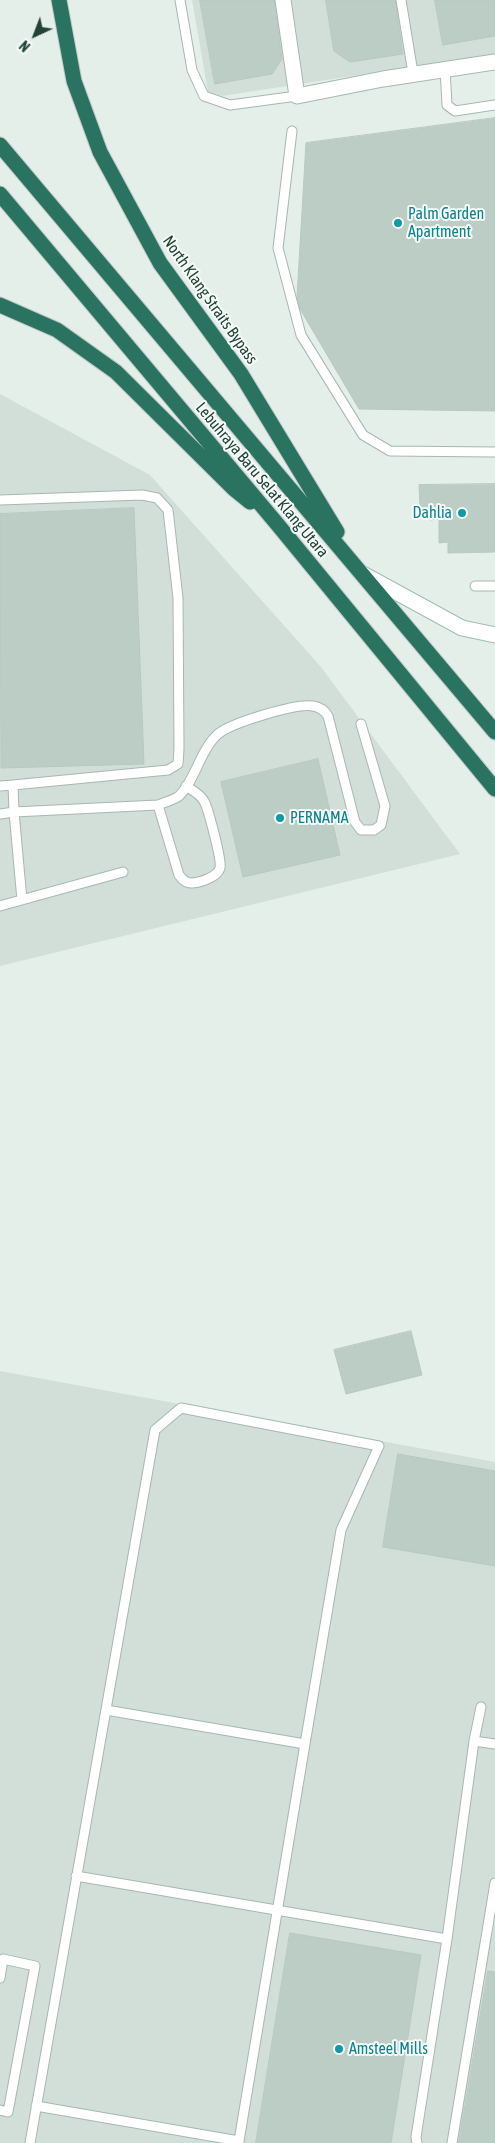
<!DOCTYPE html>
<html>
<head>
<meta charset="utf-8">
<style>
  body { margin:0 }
  #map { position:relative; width:495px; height:2143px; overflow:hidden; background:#e4efea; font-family:"Asap Condensed",sans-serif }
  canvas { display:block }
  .north { position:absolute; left:10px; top:10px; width:50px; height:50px; -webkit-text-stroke:4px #f6fbf8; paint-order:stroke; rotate:223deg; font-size:14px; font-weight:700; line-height:20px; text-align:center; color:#214338 }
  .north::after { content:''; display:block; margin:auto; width:18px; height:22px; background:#214338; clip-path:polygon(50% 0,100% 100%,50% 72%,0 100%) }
</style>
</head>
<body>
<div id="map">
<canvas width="495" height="2143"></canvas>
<div class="north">N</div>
</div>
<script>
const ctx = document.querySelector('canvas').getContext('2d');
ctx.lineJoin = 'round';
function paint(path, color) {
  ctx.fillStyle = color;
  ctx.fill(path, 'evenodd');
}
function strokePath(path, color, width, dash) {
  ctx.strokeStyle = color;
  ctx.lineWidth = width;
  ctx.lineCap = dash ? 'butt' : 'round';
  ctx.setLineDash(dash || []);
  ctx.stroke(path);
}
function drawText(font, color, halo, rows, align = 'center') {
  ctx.font = font + ' "Asap Condensed",sans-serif';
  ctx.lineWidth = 4;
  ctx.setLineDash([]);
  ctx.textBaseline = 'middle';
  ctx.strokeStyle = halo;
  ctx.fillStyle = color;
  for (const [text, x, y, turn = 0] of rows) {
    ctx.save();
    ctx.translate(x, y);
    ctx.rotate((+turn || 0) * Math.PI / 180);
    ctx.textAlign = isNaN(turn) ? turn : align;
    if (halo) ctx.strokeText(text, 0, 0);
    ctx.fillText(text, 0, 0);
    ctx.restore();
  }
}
const built = new Path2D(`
  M192 0H495V54L222 96 208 92Z
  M0 394 150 475 321 667 460 854 0 966Z
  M0 1371 495 1462V2143H0Z`);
const building = new Path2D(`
  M200 0H274L282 59 272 74 215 84Z
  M326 0H395L403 54 350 62 334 51Z
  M435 0H495V36L443 45Z
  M495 118V411L359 409 300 309 297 297 306 143Z
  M495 484V552L448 553V542L439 543V519L430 520 429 507H420L419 485Z
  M134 508 144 764 1 768 0 514Z
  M318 759 340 855 243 877 221 782Z
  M411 1331 422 1375 346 1394 334 1350Z
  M398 1454 495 1471V1566L383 1547Z
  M290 1933 421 1955 391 2143H256Z
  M488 1971 495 1972V2143H459Z`);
const service = new Path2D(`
  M180 0 192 70 204 96 230 105 297 96
  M401 0 413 73
  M445 68 447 105 455 111 495 105
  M292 131 278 248 301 335 363 435 390 451 495 452
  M0 500 142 495 157 498 168 510 178 598 179 749 178 764 168 770 13 785 14 812 0 814
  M475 586H495
  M0 786 13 785
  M158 805 179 875C182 879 185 883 191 883 199 883 218 877 220 868 222 860 208 808 204 801 200 794 192 790 186 786
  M22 900 14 812 158 805C165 802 174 800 179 796 195 781 200 750 218 734 231 723 296 703 313 706 319 707 325 711 328 716L355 822 361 830H374L381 825 385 806 361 724
  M0 906 123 872
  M474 1741 495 1744
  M76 1876 447 1939
  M0 1978 3 1959 35 1966 8 2112 0 2110
  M36 2106 239 2141V2143
  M239 2141 305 1744
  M30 2143 155 1430 181 1408 379 1446 341 1530 305 1744 106 1710
  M417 2143 416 2137 447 1939 474 1741 481 1707
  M452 2143 495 1883`);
const minor = new Path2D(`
  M283 0 297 96 383 79 495 62`);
const secondary = new Path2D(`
  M363 574 462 628 495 635`);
const motorway = new Path2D(`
  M59 0 74 81 100 152 160 263 241 374 337 532
  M0 145 495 732
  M0 194 278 525 495 789
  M0 305 57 330 116 372 234 489 250 502`);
const markers = [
  [398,223,5,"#0f9aa8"],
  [462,513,5,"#0f9aa8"],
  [280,818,5,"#0f9aa8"],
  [339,2049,5,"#0f9aa8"]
];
const cultureNames = [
  ["Palm Garden",408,214],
  ["Apartment",408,232],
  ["Dahlia",452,513,"right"],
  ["PERNAMA",290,818],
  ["Amsteel Mills",349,2049]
];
const streetNames = [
  ["North Klang Straits Bypass",210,300,55],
  ["Lebuhraya Baru Selat Klang Utara",262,480,50]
];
paint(built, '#d2dfd9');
paint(building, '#bccdc5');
strokePath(building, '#b6cac0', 1);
strokePath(service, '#a6b8b1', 11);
strokePath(minor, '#a6b8b1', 17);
strokePath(secondary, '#a1bcb1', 17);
strokePath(motorway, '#c1cac7', 17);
strokePath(service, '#fff', 9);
strokePath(minor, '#fff', 15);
strokePath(secondary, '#fff', 15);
strokePath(motorway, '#2a7360', 15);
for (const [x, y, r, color] of markers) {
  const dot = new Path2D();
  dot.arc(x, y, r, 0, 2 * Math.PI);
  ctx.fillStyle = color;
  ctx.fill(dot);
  strokePath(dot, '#f6fbf8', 2);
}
drawText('16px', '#0d838f', '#f6fbf8', cultureNames, 'left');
drawText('16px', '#214338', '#f6fbf8', streetNames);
</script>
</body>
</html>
